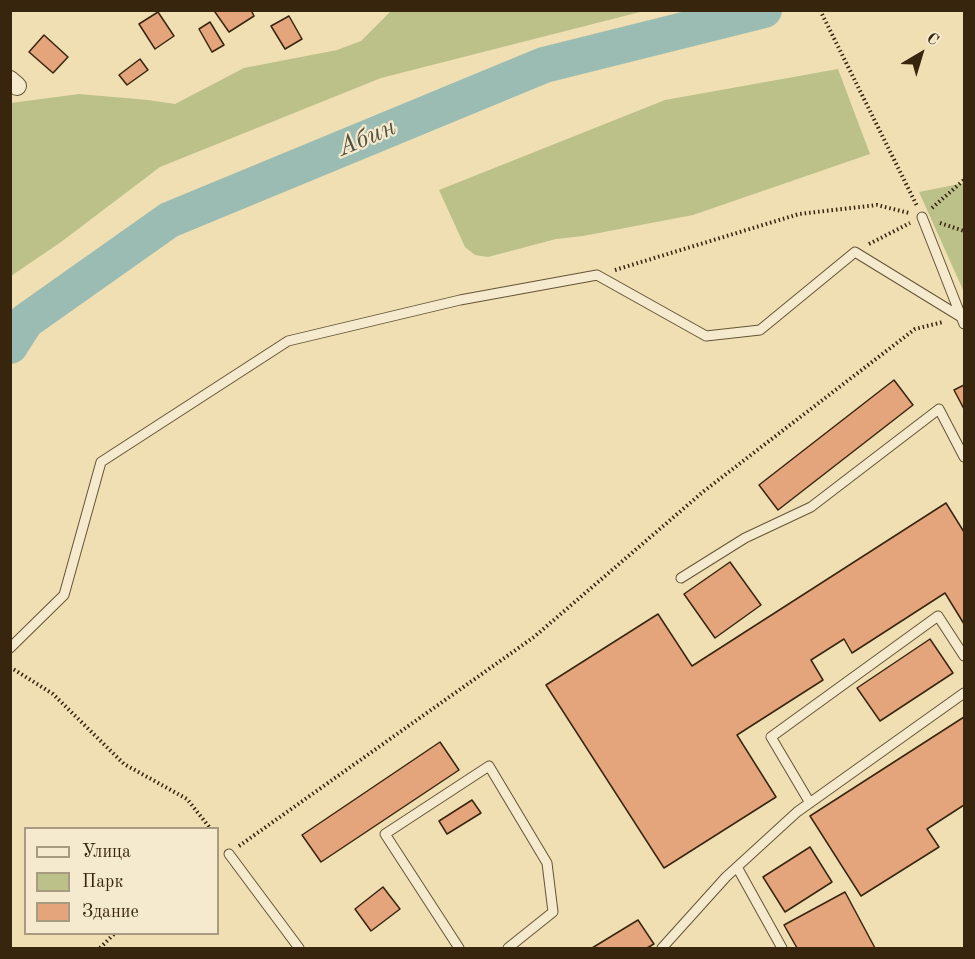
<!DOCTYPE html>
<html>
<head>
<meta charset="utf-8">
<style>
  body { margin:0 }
  #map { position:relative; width:975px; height:959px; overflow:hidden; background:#efdfb2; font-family:"Old Standard TT",serif }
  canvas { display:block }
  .frame { position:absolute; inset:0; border:12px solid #38250e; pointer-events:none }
  .legend { position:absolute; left:24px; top:827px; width:195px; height:108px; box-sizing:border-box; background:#f5eacd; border:2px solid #a99b81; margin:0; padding:8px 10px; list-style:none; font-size:18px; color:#38250e }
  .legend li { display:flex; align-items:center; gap:12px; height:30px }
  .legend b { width:30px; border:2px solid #a99b81 }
  .north { position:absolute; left:891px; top:24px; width:60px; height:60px; -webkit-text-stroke:4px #f5eacd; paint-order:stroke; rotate:38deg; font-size:16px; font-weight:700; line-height:24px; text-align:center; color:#38250e }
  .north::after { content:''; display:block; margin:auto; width:21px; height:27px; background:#38250e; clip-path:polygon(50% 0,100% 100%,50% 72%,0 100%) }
</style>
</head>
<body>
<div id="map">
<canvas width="975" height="959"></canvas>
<div class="frame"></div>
<ul class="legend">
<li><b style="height:8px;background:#f5eacd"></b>Улица</li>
<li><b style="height:16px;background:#bcc18a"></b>Парк</li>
<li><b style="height:16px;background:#e4a57c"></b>Здание</li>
</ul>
<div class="north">С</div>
</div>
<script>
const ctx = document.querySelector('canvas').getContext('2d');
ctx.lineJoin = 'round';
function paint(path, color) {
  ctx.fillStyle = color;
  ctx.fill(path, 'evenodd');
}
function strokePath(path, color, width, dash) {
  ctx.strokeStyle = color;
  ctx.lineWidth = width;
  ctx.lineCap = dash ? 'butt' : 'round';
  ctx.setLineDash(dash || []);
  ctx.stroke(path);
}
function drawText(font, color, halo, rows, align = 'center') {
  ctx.font = font + ' "Old Standard TT",serif';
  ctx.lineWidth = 4.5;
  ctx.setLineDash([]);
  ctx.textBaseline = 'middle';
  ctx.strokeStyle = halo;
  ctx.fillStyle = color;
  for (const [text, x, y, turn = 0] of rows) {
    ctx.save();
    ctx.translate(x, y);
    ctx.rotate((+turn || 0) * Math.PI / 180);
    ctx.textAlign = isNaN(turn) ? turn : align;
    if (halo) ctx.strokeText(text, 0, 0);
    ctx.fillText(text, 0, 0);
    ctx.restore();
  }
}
const green = new Path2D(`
  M391 11H644L381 78 160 167 61 242 11 276V103L79 94 148 100 175 104 244 68 337 50 361 41Z
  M838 69 870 154 693 215 583 236 556 239 488 257 475 255 465 247 439 190 665 100Z
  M964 183V292L919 192Z`);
const river = new Path2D(`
  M10 346 26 321 169 220 544 65 764 10`);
const building = new Path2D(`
  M217 10H251L254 16 229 32 215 12Z
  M158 12 174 36 155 49 139 24Z
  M289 16 302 39 285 49 271 26Z
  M210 22 224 45 212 52 199 29Z
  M44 35 68 57 53 73 29 52Z
  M140 59 148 70 127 85 119 75Z
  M894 380 913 405 778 510 759 485Z
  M964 385V409L954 390Z
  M946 503 964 532V624L945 593 852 653 844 639 811 660 823 680 737 735 776 797 664 868 546 685 658 614 692 666Z
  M730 562 761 605 715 638 684 594Z
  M930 639 953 673 880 721 857 688Z
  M964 717V805L927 829 939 847 861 896 810 816Z
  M440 742 459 770 321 862 302 835Z
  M472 800 481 813 447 834 439 821Z
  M810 847 832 882 785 912 763 877Z
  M383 887 400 909 371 931 355 909Z
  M845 892 875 948H797L784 925Z
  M638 920 654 944 647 948H592Z`);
const path = new Path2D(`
  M820 10 917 206
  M932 208 964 180
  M940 223 964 231
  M869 244 910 223
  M615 270 799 214 877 205 909 213
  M10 667 53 694 124 764 187 799 210 828
  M239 846 534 637 704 491 915 329 943 322
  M100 948 114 934`);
const service = new Path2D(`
  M922 217 964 324
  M681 578 745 538 811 507 939 409 964 457
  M10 648 64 595 101 462 288 341 460 300 597 275 706 336 760 330 855 252 961 317
  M810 803 771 737 938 616 964 656
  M229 854 299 948
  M737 867 782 948
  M459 948 385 834 489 766 547 863 553 912 508 948
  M662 948 726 877 797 812 964 693`);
const minor = new Path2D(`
  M10 80 17 86`);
const waterNames = [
  ["Абин",367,138,-23]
];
paint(green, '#bcc18a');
strokePath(river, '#9bbcb3', 36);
paint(building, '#e4a57c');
strokePath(building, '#38250e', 1.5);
strokePath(service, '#665437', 11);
strokePath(minor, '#665437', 20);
strokePath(path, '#38250e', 4, [1.5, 3]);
strokePath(service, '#f5eacd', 9);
strokePath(minor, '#f5eacd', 18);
drawText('italic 26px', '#565240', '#f5eacd', waterNames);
</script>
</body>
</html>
